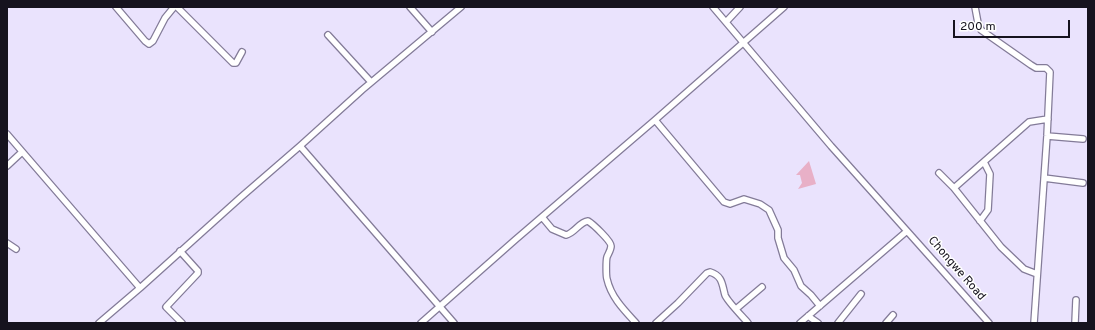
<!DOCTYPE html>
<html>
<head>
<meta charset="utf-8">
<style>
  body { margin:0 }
  #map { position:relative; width:1095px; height:330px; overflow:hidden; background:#eae3fd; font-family:Overpass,sans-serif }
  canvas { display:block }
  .frame { position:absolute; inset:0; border:8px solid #16131e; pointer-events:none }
  .scale { position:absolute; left:953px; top:20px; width:117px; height:18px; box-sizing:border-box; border:2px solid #16131e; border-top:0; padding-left:5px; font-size:12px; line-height:14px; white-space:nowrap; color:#16131e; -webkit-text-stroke:3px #fff; paint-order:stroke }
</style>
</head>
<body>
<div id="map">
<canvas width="1095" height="330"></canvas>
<div class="frame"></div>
<div class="scale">200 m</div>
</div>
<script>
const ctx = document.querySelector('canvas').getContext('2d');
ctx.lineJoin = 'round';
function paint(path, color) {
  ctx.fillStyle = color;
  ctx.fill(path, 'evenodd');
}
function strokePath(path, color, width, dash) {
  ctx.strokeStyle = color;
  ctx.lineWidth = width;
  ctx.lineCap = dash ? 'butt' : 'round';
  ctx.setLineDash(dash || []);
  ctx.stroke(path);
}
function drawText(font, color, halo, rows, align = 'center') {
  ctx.font = font + ' Overpass,sans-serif';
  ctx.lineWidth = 3;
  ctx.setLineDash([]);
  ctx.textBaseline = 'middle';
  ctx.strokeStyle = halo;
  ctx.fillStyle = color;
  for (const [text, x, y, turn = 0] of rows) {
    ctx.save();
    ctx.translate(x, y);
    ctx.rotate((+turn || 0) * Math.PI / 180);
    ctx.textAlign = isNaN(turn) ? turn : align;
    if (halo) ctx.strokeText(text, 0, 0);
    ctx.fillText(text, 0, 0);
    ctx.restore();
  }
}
const green = new Path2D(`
  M809 161 816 184 798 189 802 183 800 175H796Z`);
const minor = new Path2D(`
  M116 7 145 41 149 44 153 41 165 18 174 7
  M177 7 233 63H236L242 52
  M410 7 432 32
  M713 7 831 146 907 231 800 323
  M975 7 978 23 981 30 1031 65 1036 68H1046L1050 72 1047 136 1034 323
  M726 22 740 7
  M328 35 371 82
  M655 120 724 202 730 204 744 199 760 204 769 210 778 230V238L784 258 794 270 801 286 811 295 820 306
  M7 134 140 288
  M1047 136 1083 139
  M300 146 454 323
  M7 166 22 152
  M939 173 954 188 1001 247 1024 269 1037 274
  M1044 178 1083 183
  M954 188 1029 122 1048 119
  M542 217 552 229 566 235C575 233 579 222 588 221 593 224 611 241 611 246 611 250 608 254 607 257 606 260 606 276 607 279 611 297 624 310 636 323
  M980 221 988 210 990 174 984 162
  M907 231 989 323
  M7 243 16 249
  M180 251 198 271V273L166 307 182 323
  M736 309 762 287
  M808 316 818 323
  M99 323 140 288 240 198 300 146 362 90 461 7
  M421 323 515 240 655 120 784 7
  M656 323 678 303 707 273 710 272C723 276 722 285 725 295 727 301 743 317 748 323
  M838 323 861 294
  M886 323 893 315
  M1075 323 1076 300`);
const streetNames = [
  ["Chongwe Road",956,269,49]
];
paint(green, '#e8b0c7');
strokePath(minor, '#837b98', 8);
strokePath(minor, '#fff', 5.5);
drawText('12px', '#16131e', '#fff', streetNames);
</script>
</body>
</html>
